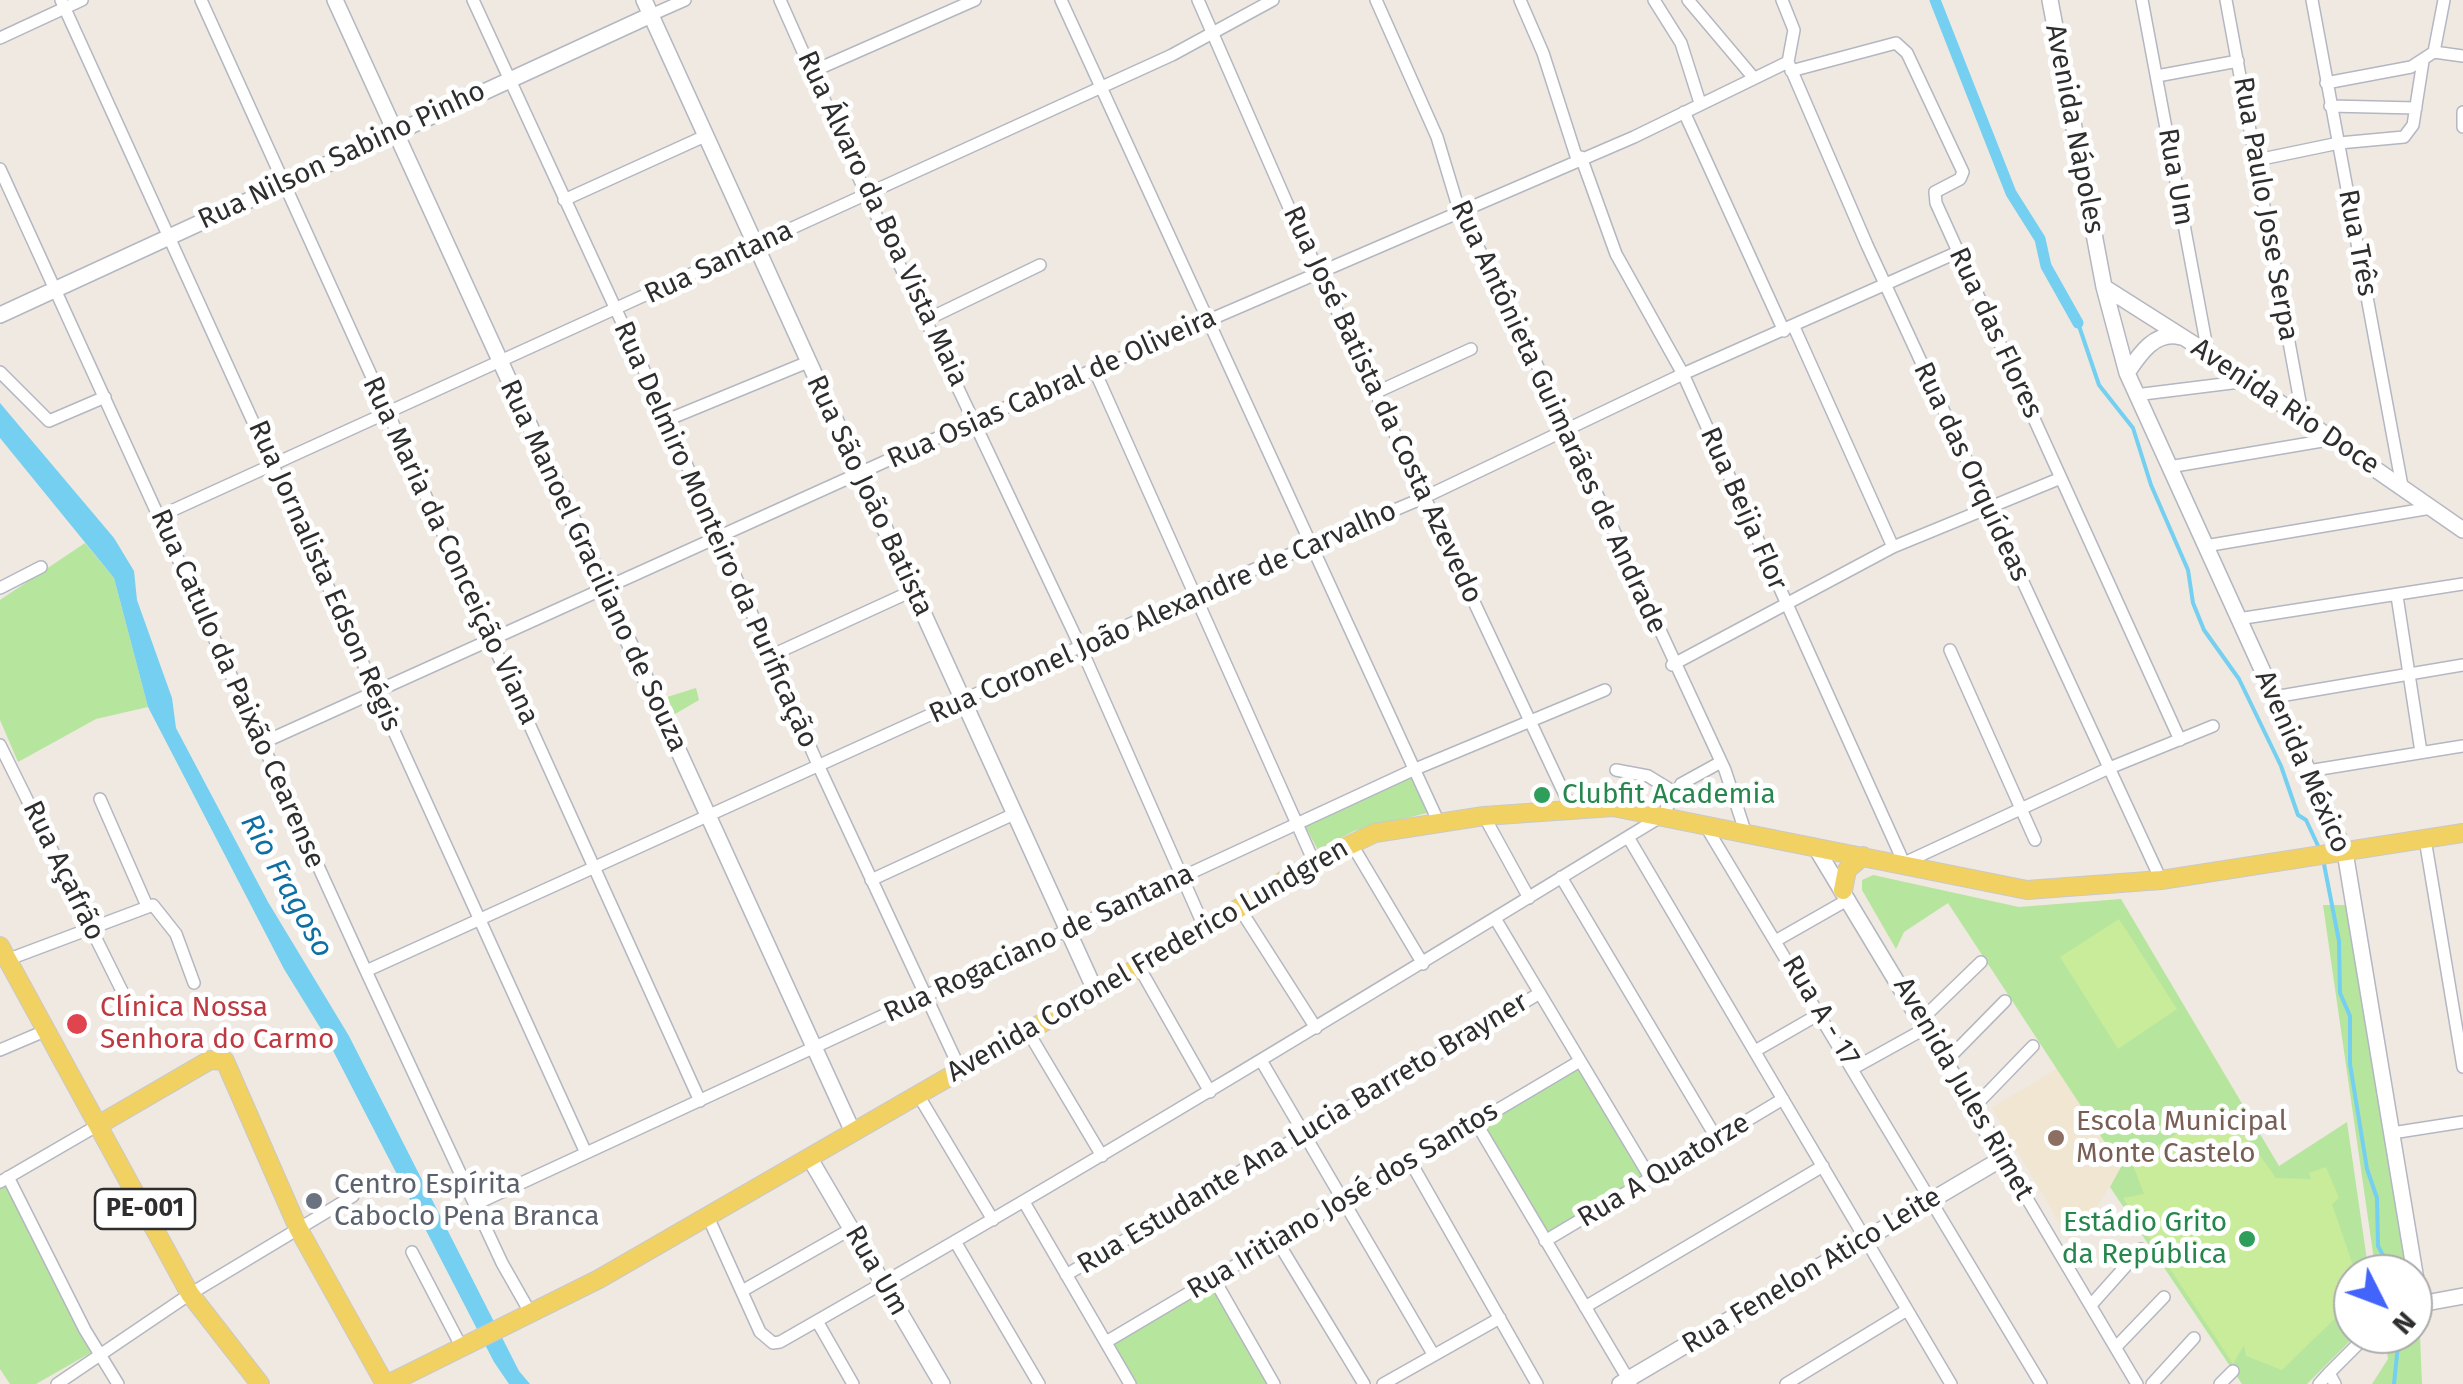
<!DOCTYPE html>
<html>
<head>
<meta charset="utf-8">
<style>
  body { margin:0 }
  #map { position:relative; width:2463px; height:1384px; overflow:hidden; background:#efe9e1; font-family:"Fira Sans",sans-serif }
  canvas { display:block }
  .north { position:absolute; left:2333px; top:1254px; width:100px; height:100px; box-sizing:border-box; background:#fff; border:2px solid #ababab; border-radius:50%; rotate:132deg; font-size:28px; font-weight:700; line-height:40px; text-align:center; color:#2e2e2e }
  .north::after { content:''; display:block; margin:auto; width:35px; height:45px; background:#4264fb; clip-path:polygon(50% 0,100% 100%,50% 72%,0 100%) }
</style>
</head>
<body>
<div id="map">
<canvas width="2463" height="1384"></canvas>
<div class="north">N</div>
</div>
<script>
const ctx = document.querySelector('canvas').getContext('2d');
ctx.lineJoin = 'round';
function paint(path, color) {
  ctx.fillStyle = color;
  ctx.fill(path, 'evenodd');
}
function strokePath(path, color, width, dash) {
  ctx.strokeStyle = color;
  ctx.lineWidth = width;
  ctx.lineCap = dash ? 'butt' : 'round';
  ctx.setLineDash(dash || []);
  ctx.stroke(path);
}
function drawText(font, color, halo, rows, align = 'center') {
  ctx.font = font + ' "Fira Sans",sans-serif';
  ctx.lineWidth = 10;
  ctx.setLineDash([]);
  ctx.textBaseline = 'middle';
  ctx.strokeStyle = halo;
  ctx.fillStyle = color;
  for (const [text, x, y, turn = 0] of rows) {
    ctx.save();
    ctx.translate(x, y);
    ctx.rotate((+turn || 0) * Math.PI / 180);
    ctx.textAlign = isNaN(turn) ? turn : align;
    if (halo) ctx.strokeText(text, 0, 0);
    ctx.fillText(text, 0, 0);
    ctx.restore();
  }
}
const education = new Path2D(`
  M2058 1068 2121 1168 2073 1246 1992 1108Z`);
const green = new Path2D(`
  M85 543 114 578 148 707 96 719 18 762 0 720V600Z
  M696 688 699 700 675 714 667 697Z
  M1407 768 1427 813 1354 831 1318 850 1300 817Z
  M1873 875 2019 907 2121 899 2279 1166 2347 1122 2369 1274H2353V1334H2357L2307 1384H2242L2110 1187 2121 1167 1948 903 1904 932 1896 949 1862 890V880Z
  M2323 905H2354L2419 1311 2422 1384H2372L2388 1359 2384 1334H2413V1274H2376Z
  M1580 1067 1647 1179 1550 1235 1483 1123Z
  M6 1185 92 1352 36 1384H10L0 1369V1188Z
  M1212 1285 1271 1384H1136L1113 1345Z`);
const pitch = new Path2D(`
  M2119 919 2177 1009 2118 1049 2060 957Z
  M2217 1107 2239 1126 2276 1178 2311 1179 2309 1173 2326 1167 2339 1198 2332 1204 2356 1274 2353 1301 2282 1370 2246 1356 2244 1345 2233 1364 2123 1198 2144 1194 2132 1163Z`);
const water = new Path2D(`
  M0 403 114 538 134 571 137 600 172 698 176 728 268 902 349 1036 519 1371 530 1384H509L494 1362 326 1037 284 969 148 707 114 578 0 438Z`);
const stream = new Path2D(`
  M2078 323 2099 385 2133 428 2151 485 2188 570 2193 603 2204 630 2239 679 2281 766 2298 815 2306 820 2320 850
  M2323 859 2339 941 2340 993 2350 1016V1064L2367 1169 2377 1198 2378 1246 2388 1264 2387 1274
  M2394 1334 2398 1345 2394 1384`);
const canal = new Path2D(`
  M1935 0 2011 193 2040 239 2046 266 2078 323`);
const street = new Path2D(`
  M61 0 586 1153
  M201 0 700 1101
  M473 0 667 420 819 767 960 1069
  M780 0 867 196 1081 648 1205 929
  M1061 0 1439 823
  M1198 0 1297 226 1571 808
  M1376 0 1437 137 1459 210 1524 337 1725 770 1745 831
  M1520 0 1543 53 1577 159
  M1654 0 1681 43 1700 103
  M1688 0 1753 77
  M1782 0 1794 30 1788 62
  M2142 0 2208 353
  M2226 0 2303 418
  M2312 0 2402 486
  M651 15 685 0
  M0 38 82 0
  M2434 52 2444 0
  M1788 62 1867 245 2161 880
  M1791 71 1896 43 1907 53 1963 172 1960 179 1935 192 1936 203 2180 740
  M811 72 975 0
  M2157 76 2238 61
  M2326 83 2411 67 2434 52 2463 56
  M2330 106 2416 108
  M1684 112 1784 331
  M2463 112V127
  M1581 157 1616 254 1683 374 1904 863 2107 769 2213 726
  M2257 160 2339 143 2404 137 2413 125 2423 61
  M0 169 366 971 502 1263 531 1314
  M564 200 705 136
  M926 320 1040 265
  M1794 327 1893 547
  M1094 369 1314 862
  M0 372 49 421 105 397
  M1377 392 1471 349
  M2135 395 2248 381
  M667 420 808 362
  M2169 467 2334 439
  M160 516 1172 55 1273 0
  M2205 546 2431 508
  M0 588 41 567
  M2397 596 2421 752
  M2238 619 2463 584
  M1950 650 2035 840
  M770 656 912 591
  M1672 665 1893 547 2061 478
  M2274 697 2463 665
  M262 743 977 420 1634 137 1788 62
  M0 745 122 991
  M1616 770 1648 776 1674 792
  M2308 771 2463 746
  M100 799 147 906
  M1484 816 1529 898
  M1705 825 2041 1384
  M1628 837 1951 1384
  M2425 839 2463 1067
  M1351 843 1423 964
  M1561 877 1717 1139
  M871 880 1014 814
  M1240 909 1316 1028
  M1496 920 1651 1179
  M1777 940 1849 899
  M4 961 153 905 176 934 194 983
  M1139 967 1210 1092
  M366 971 1196 594 1423 498 1683 374 1958 252
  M1922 1019 1981 962
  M1027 1030 1102 1156
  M0 1050 47 1030
  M1755 1051 1821 1013
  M1947 1060 2005 1001
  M1262 1062 1433 1354
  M1854 1068 1928 1027
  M917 1093 993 1220
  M1974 1107 2033 1046
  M1475 1121 1631 1384
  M2392 1133 2463 1122
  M2003 1158 2137 1384
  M1410 1161 1537 1384
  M8 1177 85 1330 118 1384
  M0 1182 100 1124
  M1024 1202 1130 1384
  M476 1204 1413 770 1605 690
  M708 1217 760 1332 773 1343 780 1342C1078 1173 1369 995 1662 816L1681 784 1721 762
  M1276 1239 1364 1384
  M1545 1241 1783 1099
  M956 1243 1039 1384
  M412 1252 462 1348
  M1066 1275 1540 993
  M1214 1279 1274 1384
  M742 1291 851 1229
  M2091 1305 2141 1249
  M1585 1307 1823 1166
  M817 1321 853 1384
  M1106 1342 1580 1061
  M2116 1347 2164 1297
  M2329 1373 2368 1334
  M57 1384 190 1294 353 1196
  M1383 1384 1500 1318
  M1786 1384 1907 1310
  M2152 1384 2194 1338
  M2220 1384 2233 1371
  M2319 1384 2329 1373 2335 1384`);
const secondary = new Path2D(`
  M335 0 852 1130
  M644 0 1095 990
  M2050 0 2104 287 2127 373 2345 852 2420 1304 2463 1296
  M2104 287 2208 353 2463 530
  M0 315 651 15
  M2127 373C2139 355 2155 330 2181 337
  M809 1157 942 1384
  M1620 1384 2003 1158 1816 848`);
const primary = new Path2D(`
  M1843 890 1847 870 1863 856
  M0 946 190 1294 260 1384
  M100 1124 210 1060 225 1061 298 1228 385 1384
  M388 1384 599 1279 1205 929 1314 862 1375 833 1484 816 1613 807 2027 890 2161 880 2463 833`);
const markers = [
  [1542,795,10,"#2e9e5b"],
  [77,1024,12,"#e0444e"],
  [2056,1138,10,"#8d6e63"],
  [314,1201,10,"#6b7280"],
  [2247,1239,10,"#2e9e5b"]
];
const shields = [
  [145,1209,100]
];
const shieldNames = [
  ["PE-001",145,1209]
];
const streetNames = [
  ["Avenida Nápoles",2074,129,79],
  ["Rua Nilson Sabino Pinho",342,156,-25],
  ["Rua Um",2175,177,80],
  ["Rua Paulo Jose Serpa",2265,209,80],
  ["Rua Álvaro da Boa Vista Maia",882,219,65],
  ["Rua Três",2357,243,79],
  ["Rua Santana",719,263,-25],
  ["Rua das Flores",1995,333,65],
  ["Rua Osias Cabral de Oliveira",1052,389,-24],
  ["Rua José Batista da Costa Azevedo",1382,405,65],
  ["Avenida Rio Doce",2285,407,34],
  ["Rua Antônieta Guimarães de Andrade",1558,417,65],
  ["Rua das Orquídeas",1971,472,65],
  ["Rua São João Batista",869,496,65],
  ["Rua Beija Flor",1743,509,66],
  ["Rua Delmiro Monteiro da Purificação",715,535,66],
  ["Rua Maria da Conceição Viana",450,551,65],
  ["Rua Manoel Graciliano de Souza",593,566,65],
  ["Rua Jornalista Edson Régis",324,576,66],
  ["Rua Coronel João Alexandre de Carvalho",1163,613,-24],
  ["Rua Catulo da Paixão Cearense",237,689,66],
  ["Avenida México",2302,762,66],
  ["Rua Açafrão",63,871,64],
  ["Rua Rogaciano de Santana",1039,944,-25],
  ["Avenida Coronel Frederico Lundgren",1148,961,-30],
  ["Rua A - 17",1820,1011,59],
  ["Avenida Jules Rimet",1963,1089,60],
  ["Rua Estudante Ana Lucia Barreto Brayner",1303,1134,-31],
  ["Rua A Quatorze",1664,1171,-31],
  ["Rua Iritiano José dos Santos",1343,1201,-31],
  ["Rua Um",876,1271,60],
  ["Rua Fenelon Atico Leite",1812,1271,-31]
];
const leisureNames = [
  ["Clubfit Academia",1562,795],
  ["Estádio Grito",2227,1223,"right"],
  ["da República",2227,1255,"right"]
];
const healthNames = [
  ["Clínica Nossa",100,1008],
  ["Senhora do Carmo",100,1040]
];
const educationNames = [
  ["Escola Municipal",2076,1122],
  ["Monte Castelo",2076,1154]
];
const worshipNames = [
  ["Centro Espírita",334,1185],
  ["Caboclo Pena Branca",334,1217]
];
const waterNames = [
  ["Rio Fragoso",286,886,61]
];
paint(education, '#f0e6d1');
paint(green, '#b6e59e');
paint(pitch, '#c9ec9a');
paint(water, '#75cff0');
strokePath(stream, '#75cff0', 4);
strokePath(canal, '#75cff0', 11);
strokePath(street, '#b4b7c1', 14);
strokePath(secondary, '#b4b7c1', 18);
strokePath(primary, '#c9c9c9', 20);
strokePath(street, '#fff', 11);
strokePath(secondary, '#fff', 15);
strokePath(primary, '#f2d163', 18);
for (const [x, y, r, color] of markers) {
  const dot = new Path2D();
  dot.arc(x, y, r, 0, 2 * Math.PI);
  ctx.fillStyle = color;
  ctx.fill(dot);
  strokePath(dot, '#fff', 4);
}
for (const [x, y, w] of shields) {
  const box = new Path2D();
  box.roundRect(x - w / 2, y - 20, w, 40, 8);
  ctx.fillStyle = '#fff';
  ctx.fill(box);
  strokePath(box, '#2e2e2e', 2.5);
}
drawText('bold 25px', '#2e2e2e', null, shieldNames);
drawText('28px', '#2e2e2e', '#fff', streetNames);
drawText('28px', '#27864d', '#fff', leisureNames, 'left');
drawText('28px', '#be3a42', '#fff', healthNames, 'left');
drawText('28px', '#785e54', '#fff', educationNames, 'left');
drawText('28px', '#5b616d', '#fff', worshipNames, 'left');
drawText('italic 30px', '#0d6fa3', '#fff', waterNames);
</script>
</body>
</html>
